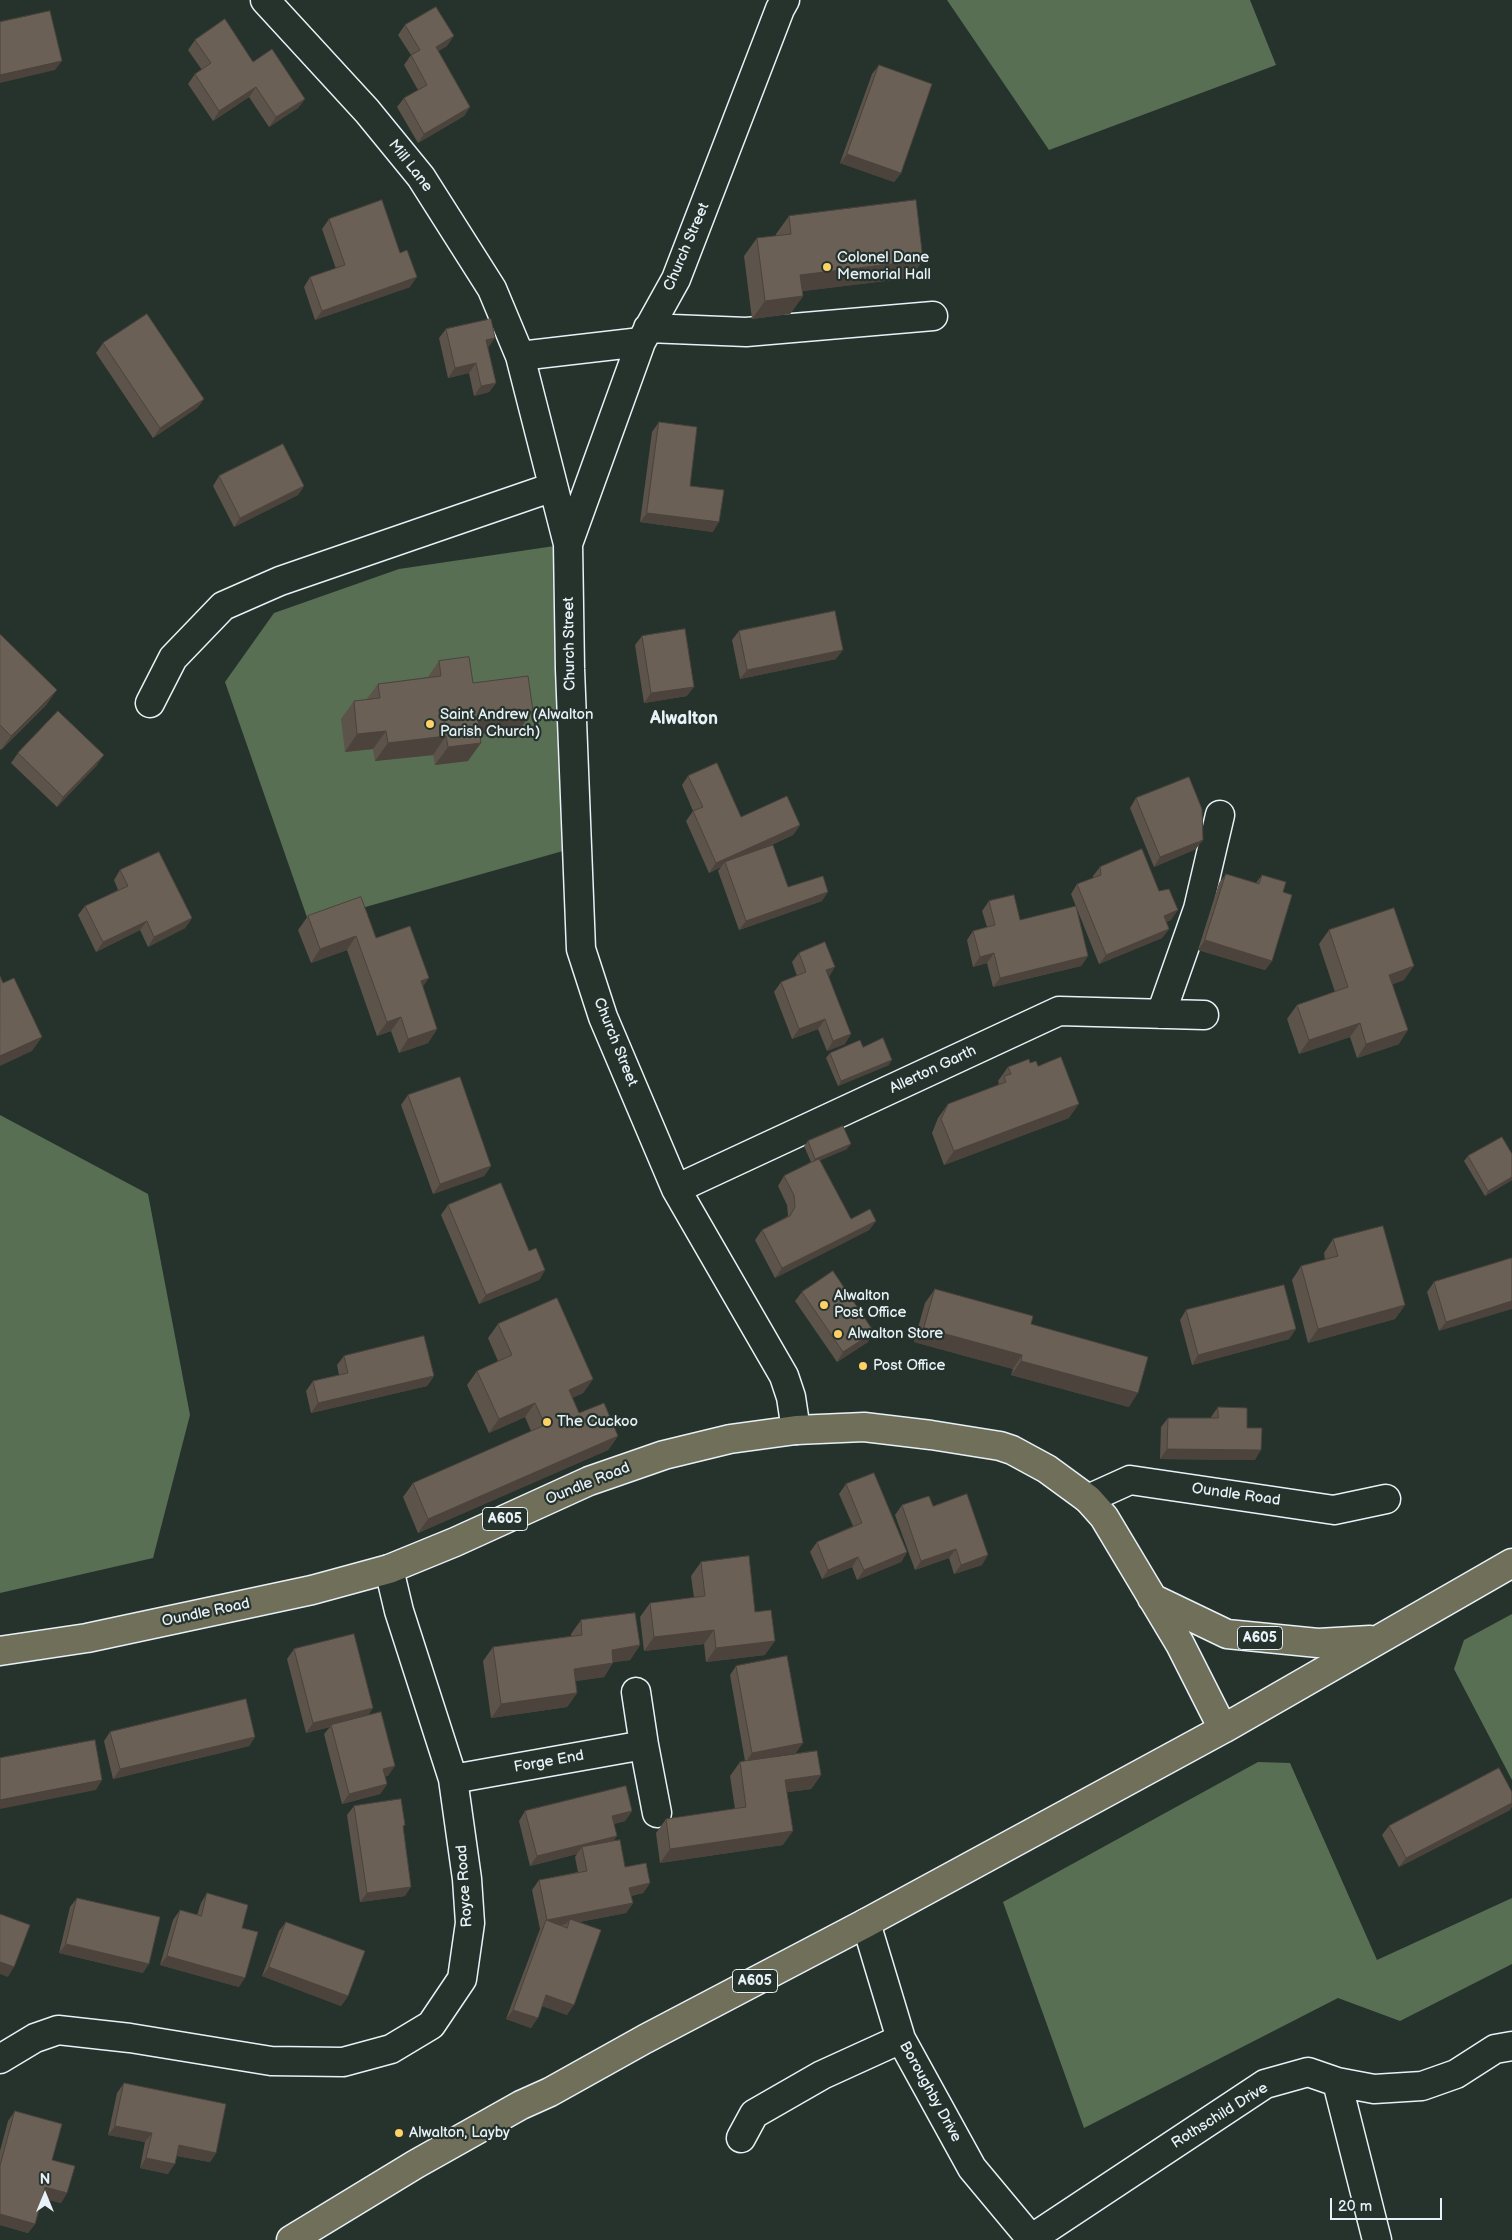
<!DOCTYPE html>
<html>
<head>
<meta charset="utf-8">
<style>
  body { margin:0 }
  #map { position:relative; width:1512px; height:2240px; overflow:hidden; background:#26332d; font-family:"Balsamiq Sans",sans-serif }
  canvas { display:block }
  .north { position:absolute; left:20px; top:2170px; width:50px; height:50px; -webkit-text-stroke:4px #26332d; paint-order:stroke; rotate:0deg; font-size:14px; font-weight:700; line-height:20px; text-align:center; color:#e8f1f8 }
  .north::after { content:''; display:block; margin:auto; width:18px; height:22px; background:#e8f1f8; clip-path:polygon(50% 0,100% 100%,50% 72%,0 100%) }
  .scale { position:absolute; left:1330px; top:2198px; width:112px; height:22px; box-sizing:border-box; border:2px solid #e8f1f8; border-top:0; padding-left:6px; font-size:15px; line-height:18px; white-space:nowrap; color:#e8f1f8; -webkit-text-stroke:4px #26332d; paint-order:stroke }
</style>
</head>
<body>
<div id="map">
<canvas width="1512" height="2240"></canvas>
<div class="north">N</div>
<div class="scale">20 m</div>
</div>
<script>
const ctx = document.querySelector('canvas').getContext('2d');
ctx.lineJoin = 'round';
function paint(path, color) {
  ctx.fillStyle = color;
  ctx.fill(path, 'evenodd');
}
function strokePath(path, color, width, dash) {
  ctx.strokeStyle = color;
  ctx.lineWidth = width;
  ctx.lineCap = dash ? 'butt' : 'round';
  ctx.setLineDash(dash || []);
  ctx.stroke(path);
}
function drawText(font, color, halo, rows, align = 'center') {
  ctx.font = font + ' "Balsamiq Sans",sans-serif';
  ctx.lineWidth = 4.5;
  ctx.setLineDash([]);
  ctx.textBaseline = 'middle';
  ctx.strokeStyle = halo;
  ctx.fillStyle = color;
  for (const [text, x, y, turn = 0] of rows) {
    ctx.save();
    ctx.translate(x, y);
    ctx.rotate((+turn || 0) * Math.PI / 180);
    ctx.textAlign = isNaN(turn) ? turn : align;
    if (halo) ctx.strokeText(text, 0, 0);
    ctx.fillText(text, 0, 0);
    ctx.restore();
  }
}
const green = new Path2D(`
  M947 0H1250L1276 65 1049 150Z
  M568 544 577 847 309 923 225 682 274 613 399 569Z
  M0 1115 148 1194 190 1415 153 1558 0 1593Z
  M1512 1614V1780L1454 1669 1464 1640Z
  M1258 1762 1290 1763 1377 1960 1512 1898V1964L1400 2021 1338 1998 1084 2128 1003 1902Z`);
const minor = new Path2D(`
  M265 0 367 111 421 177 492 289 520 356 641 342
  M785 0 780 9 676 279 641 342 568 544 570 669 581 949 603 1017 676 1189 784 1376 791 1397 796 1430
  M648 328 746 332 933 316
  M520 356 568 544
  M150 703 173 658 223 606 280 581 553 487
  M1161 1014 1198 909 1220 815
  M676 1189 1059 1011 1204 1015
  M1088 1499 1130 1480 1334 1510 1386 1499
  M644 1745 657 1813
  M453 1779 644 1745 636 1692
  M866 1923 901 2039 972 2168 1032 2240
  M0 2059 35 2038 58 2030 130 2038 271 2061 343 2062 391 2049 431 2025 462 1979 470 1923 467 1879 453 1779 399 1611 389 1569
  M1337 2082 1377 2240
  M741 2138 754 2114 822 2075 901 2039
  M1031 2239 1265 2084 1308 2072 1337 2082 1374 2089 1422 2086 1456 2074 1495 2049 1512 2046`);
const major = new Path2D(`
  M1152 1598 1227 1634 1318 1643 1370 1640
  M0 1651 87 1638 312 1590 389 1569 455 1542 589 1481 664 1455 730 1439 796 1430 864 1427 931 1435 1000 1446 1012 1450 1047 1469 1088 1499 1104 1517 1180 1644 1223 1729
  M291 2240 416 2164 521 2105 550 2092 645 2039 866 1923 1223 1729 1512 1563`);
const wall = new Path2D(`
  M405 25 447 46 438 51 470 107 464 116 418 143 397 107 404 98 418 90 404 65 411 55 398 35Z
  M195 40 253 62 305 99 298 108 269 127 249 97 213 121 188 84 195 74 202 70 188 50Z
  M879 65 901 173 894 182 840 163 872 74Z
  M789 216 923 260 910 278 802 291 803 296 790 314 752 319 744 256 757 238 776 236V234Z
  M329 219 410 287 315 320 304 287 310 277 336 269 322 229Z
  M446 329 488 348 496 383 489 392 474 396 469 373 448 378 439 338Z
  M103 343 204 399 197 408 153 438 96 353Z
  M659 422 690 486 713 532 640 522 652 432Z
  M219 476 304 486 298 495 234 527 213 486Z
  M739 631 836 659 740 679 732 640Z
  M0 634 47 704 1 750 0 749Z
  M642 636 687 696 644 703 635 645Z
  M439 661 473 683 520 729 480 734 468 761 435 765 433 755 375 761 373 749 345 752 341 719 354 701 366 700 378 684 428 677Z
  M18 753 97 765 57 807 11 763Z
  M688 776 741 817 800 825 793 835 765 848 788 887 822 901 739 930 718 871 721 867 709 873 686 821 693 811 682 785Z
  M1136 798 1196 849 1154 867 1130 808Z
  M1100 867 1171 920 1166 922 1169 929 1162 938 1099 964 1071 894 1077 884 1093 878V876Z
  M120 870 192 918 185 928 148 947 140 930 96 952 78 915 85 906 118 890 114 880Z
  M1226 874 1256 883 1262 875 1283 892 1272 961 1265 970 1198 950 1219 883Z
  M989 901 1020 920 1088 956 1081 966 993 987 987 963 973 967 967 940 973 931 987 927 982 911Z
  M308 916 376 938 423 987 437 1029 428 1043 399 1053 391 1031 377 1036 347 950 311 963 298 930Z
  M1329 930 1404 980 1393 984 1399 1044 1357 1058 1350 1037 1299 1054 1287 1019 1297 1005 1335 992 1319 944Z
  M799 953 829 976 845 1044 827 1051 818 1029 792 1039 774 992 781 982 797 976 792 962Z
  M863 1047 889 1065 838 1086 826 1058 830 1053Z
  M1030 1063 1038 1066 1069 1118 944 1165 932 1133 938 1118 948 1104 998 1085 999 1083 998 1081 1008 1067Z
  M408 1095 491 1166 484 1176 433 1194 401 1105Z
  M808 1141 847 1149 820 1160 851 1219 876 1221 869 1230 775 1278 755 1240 762 1230 788 1216 787 1205 778 1186 784 1176 811 1162 804 1146Z
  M1468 1156 1512 1180 1485 1196 1464 1161Z
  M448 1205 529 1251 545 1270 539 1280 479 1304 441 1215Z
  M1333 1239 1405 1305 1395 1319 1308 1343 1292 1280 1301 1266 1325 1260 1324 1253Z
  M1512 1258 1439 1331 1427 1292 1434 1282Z
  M935 1289 1031 1324 1129 1407 1011 1375 1013 1369 914 1342 925 1303Z
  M802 1292 868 1342 837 1362 795 1301Z
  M1186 1310 1296 1329 1289 1339 1192 1365 1180 1320Z
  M498 1324 593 1379 583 1393 572 1398 579 1413 618 1436 608 1450 418 1533 403 1497 413 1483 531 1431 525 1417 489 1433 467 1385 477 1371 498 1361 488 1338Z
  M344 1356 434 1376 427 1386 311 1413 306 1391 313 1381 339 1375 337 1365Z
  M1218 1407 1247 1428 1255 1460 1160 1459 1161 1427 1168 1418H1211V1417Z
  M846 1484 907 1552 901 1562 857 1580 852 1567 822 1579 810 1552 817 1542 853 1526 839 1494Z
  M902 1505 933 1506 982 1565 954 1574 949 1558 915 1570 895 1515Z
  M701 1562 755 1612 765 1655 706 1662 704 1644 644 1651 640 1617 650 1603 694 1598 691 1576Z
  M581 1620 640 1645 630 1660 613 1662 604 1677 575 1681 577 1693 567 1707 491 1718 483 1661 493 1647 571 1636V1634Z
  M294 1649 373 1708 368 1715 388 1776H385L387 1784 380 1794 342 1804 324 1734 330 1727 306 1733 287 1659Z
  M736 1666 796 1753 772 1757 821 1775 811 1789 787 1792 783 1845 660 1863 656 1833 666 1819 735 1809 730 1776 740 1762 745 1761 730 1675Z
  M110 1732 255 1737 249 1746 113 1779 104 1741Z
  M354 1806 403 1828 405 1896 360 1902 347 1815Z
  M1510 1810 1399 1867 1382 1835 1389 1826Z
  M525 1811H632L625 1821 614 1824 613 1841 625 1867 650 1883 643 1893 631 1896 633 1903 626 1913 579 1922 567 2015 542 2006 531 2028 506 2019 540 1929 532 1890 539 1880 578 1872 575 1857 577 1854 530 1866 519 1821Z
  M207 1893 239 1987 160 1965 173 1920 180 1910 197 1915 201 1903Z
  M77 1898 143 1973 59 1953 70 1907Z
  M286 1922 348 1996 341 2006 262 1976 279 1931Z
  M124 2083 216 2153 210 2162 177 2156 168 2174 140 2168 145 2142 108 2135 117 2093Z
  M15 2111 67 2193 61 2203 42 2198 35 2224 28 2233 0 2225V2151L8 2121Z`);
const shadedWall = new Path2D(`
  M454 36 447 46 429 57 436 47Z
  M62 61 55 70 0 83V75Z
  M256 87 249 97 213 121 219 111Z
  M305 99 298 108 269 127 276 117Z
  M470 107 464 116 418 143 424 134Z
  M847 154 901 173 894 182 840 163Z
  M923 260 910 278 788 293 800 275Z
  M417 277 410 287 315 320 322 311Z
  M803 296 790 314 752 319 765 301Z
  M495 338 488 348 486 340Z
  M476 363 469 373 448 378 455 368Z
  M496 383 489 392 474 396 481 386Z
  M204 399 197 408 153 438 160 428Z
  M304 486 298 495 234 527 240 518Z
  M647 513 719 522 713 532 640 522Z
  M843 650 836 659 740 679 747 670Z
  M694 687 687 696 644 703 651 693Z
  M57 690 47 704 1 750 11 736Z
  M533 711 520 729 465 736 478 718Z
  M386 731 373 749 345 752 357 734Z
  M446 736 433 755 375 761 388 743Z
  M481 743 468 761 435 765 448 747Z
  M104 755 97 765 57 807 63 797Z
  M800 825 793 835 726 865 725 862 721 867 709 873 716 863Z
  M1203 840 1196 849 1154 867 1160 857Z
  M828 892 822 901 739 930 746 921Z
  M1178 910 1171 920 1157 925 1164 916Z
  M192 918 185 928 148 947 154 937Z
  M147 921 140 930 96 952 103 942Z
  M1169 929 1162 938 1099 964 1106 955Z
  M356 936 347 950 311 963 320 949Z
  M1205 940 1272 961 1265 970 1198 950Z
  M994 953 987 963 973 967 980 957Z
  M1088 956 1081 966 993 987 1000 978Z
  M1414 966 1404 980 1380 989 1389 975Z
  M835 967 829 977 826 970Z
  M429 978 419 992 421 981Z
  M401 1017 391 1031 377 1036 387 1022Z
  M825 1019 818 1029 792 1039 799 1029Z
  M1360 1023 1350 1037 1299 1054 1309 1040Z
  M437 1029 428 1043 399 1053 408 1039Z
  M1408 1030 1399 1044 1357 1058 1366 1044Z
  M851 1034 845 1044 827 1051 833 1041Z
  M42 1037 32 1051 0 1066V1056Z
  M892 1060 889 1065 838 1086 841 1081Z
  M1079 1104 1069 1118 944 1165 954 1151Z
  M851 1144 847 1149 812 1164 815 1159Z
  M491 1166 484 1176 433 1194 440 1184Z
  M1512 1177V1180L1485 1196 1488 1191Z
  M876 1221 869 1230 775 1278 782 1268Z
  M545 1270 539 1280 479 1304 486 1295Z
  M1512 1301V1309L1439 1331 1446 1322Z
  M1405 1305 1395 1319 1308 1343 1318 1329Z
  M924 1328 1022 1355 1013 1369 914 1342Z
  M1296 1329 1289 1339 1192 1365 1198 1355Z
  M874 1332 868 1342 837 1362 843 1352Z
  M1021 1361 1138 1393 1129 1407 1011 1375Z
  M434 1376 427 1386 311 1413 318 1403Z
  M593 1379 583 1393 559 1404 569 1390Z
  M535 1403 525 1417 489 1433 499 1419Z
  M618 1436 608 1450 418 1533 428 1519Z
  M1167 1449 1261 1450 1255 1460 1160 1459Z
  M956 1549 949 1558 915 1570 921 1561Z
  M907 1552 901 1562 857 1580 864 1570Z
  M988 1555 982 1565 954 1574 961 1565Z
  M858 1557 852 1567 822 1579 828 1570Z
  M714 1630 704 1644 644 1651 654 1637Z
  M775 1641 765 1655 706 1662 716 1648Z
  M640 1645 630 1660 602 1664 612 1650Z
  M613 1663 604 1677 564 1683 574 1669Z
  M577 1693 567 1707 491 1718 501 1704Z
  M373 1708 366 1717 331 1725 330 1727 306 1733 313 1723Z
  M255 1737 249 1746 113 1779 120 1769Z
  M803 1743 796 1753 746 1762 752 1753Z
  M395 1766 388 1776 376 1779 383 1769Z
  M821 1775 811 1789 775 1794 785 1780Z
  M102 1780 96 1790 0 1809V1800Z
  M387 1784 380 1794 342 1804 349 1794Z
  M1512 1803V1807L1510 1810 1399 1867 1406 1858Z
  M632 1811 625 1821 605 1826 612 1816Z
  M793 1831 783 1845 660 1863 670 1849Z
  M617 1836 610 1846 582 1847 577 1854 530 1866 537 1856Z
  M650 1883 643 1893 623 1897 629 1888Z
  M411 1887 405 1896 360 1902 367 1893Z
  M633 1903 626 1913 568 1924 570 1919 566 1924 543 1929 547 1920Z
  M66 1944 149 1964 143 1973 59 1953Z
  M167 1956 245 1978 239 1987 160 1965Z
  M0 1962 14 1967 8 1977 0 1974Z
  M269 1967 348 1996 341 2006 262 1976Z
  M546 1995 574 2005 567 2015 540 2005Z
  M513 2010 538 2018 531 2028 506 2019Z
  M115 2126 152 2133 145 2142 108 2135Z
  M179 2145 216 2153 210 2162 172 2155Z
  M146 2158 175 2164 168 2174 140 2168Z
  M45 2187 67 2193 61 2203 38 2197Z
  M0 2214 35 2224 28 2233 0 2225Z`);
const building = new Path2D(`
  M436 7 454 36 436 47 470 107 424 134 404 98 427 85 411 55 420 50 405 25Z
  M50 11 62 61 0 75V22Z
  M225 19 253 62 272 49 305 99 276 117 256 87 219 111 195 74 211 63 195 40Z
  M879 65 932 84 901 173 847 154Z
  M382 200 400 253 407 250 417 277 322 311 310 277 345 265 329 219Z
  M916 200 923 260 800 275 803 296 765 301 757 238 791 234 789 216Z
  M147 314 204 399 160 428 103 343Z
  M491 319 495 338 486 340 496 383 481 386 476 363 455 368 446 329Z
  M659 422 697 427 690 486 724 490 719 522 647 513Z
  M283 444 304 486 240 518 219 476Z
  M835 611 843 650 747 670 739 631Z
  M685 629 694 687 651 693 642 636Z
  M0 634 57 690 11 736 0 725Z
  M469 657 473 683 528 676 533 711 478 718 481 743 448 747 446 736 388 743 386 731 357 734 354 701 380 698 378 684 441 676 439 661Z
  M58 711 104 755 63 797 18 753Z
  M717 763 741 817 787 796 800 825 716 863 693 811 703 807 688 776Z
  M1189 777 1202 809 1203 840 1160 857 1136 798Z
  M773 845 788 887 823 876 828 892 746 921 725 862Z
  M1142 849 1159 891 1169 889 1178 910 1164 916 1169 929 1106 955 1077 884 1101 875 1100 867Z
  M159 852 192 918 154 937 147 921 103 942 85 906 128 886 120 870Z
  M1226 874 1259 884 1262 875 1286 882 1283 892 1292 895 1272 961 1205 940Z
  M1014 895 1020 920 1076 906 1088 956 1000 978 994 953 980 957 973 931 995 925 989 901Z
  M361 897 376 938 410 926 429 978 421 981 437 1029 408 1039 401 1017 387 1022 356 936 320 949 308 916Z
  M1394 908 1414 966 1389 975 1408 1030 1366 1044 1360 1023 1309 1040 1297 1005 1348 987 1329 930Z
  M825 942 835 967 826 970 851 1034 833 1041 825 1019 799 1029 781 982 806 972 799 953Z
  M0 976 3 983 14 978 42 1037 0 1056Z
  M883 1038 892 1060 841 1081 830 1053 860 1040 863 1047Z
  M1061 1057 1079 1104 954 1151 941 1119 948 1104 1006 1082 1004 1076 1011 1074 1008 1067 1029 1059 1030 1063 1036 1061 1038 1066Z
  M460 1077 491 1166 440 1184 408 1095Z
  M843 1126 851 1144 815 1159 808 1141Z
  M1502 1137 1512 1154V1177L1488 1191 1468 1156Z
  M819 1159 851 1219 870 1209 876 1221 782 1268 762 1230 790 1216 795 1207 794 1195 784 1176Z
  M501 1183 529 1251 536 1248 545 1270 486 1295 448 1205Z
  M1383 1226 1405 1305 1318 1329 1301 1266 1338 1256 1333 1239Z
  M1512 1258V1301L1446 1322 1434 1282Z
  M833 1271 874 1332 843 1352 802 1292Z
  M1284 1285 1296 1329 1198 1355 1186 1310Z
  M935 1289 1033 1316 1031 1324 1148 1357 1138 1393 1021 1361 1022 1355 924 1328Z
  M557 1298 593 1379 569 1390 579 1413 604 1403 618 1436 428 1519 413 1483 545 1425 535 1403 499 1419 477 1371 512 1355 498 1324Z
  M424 1336 434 1376 318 1403 313 1381 348 1373 344 1356Z
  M1218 1407 1247 1408V1428H1262L1261 1450 1167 1449 1168 1418H1218Z
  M874 1473 907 1552 864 1570 858 1557 828 1570 817 1542 862 1523 846 1484Z
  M967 1494 988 1555 961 1565 956 1549 921 1561 902 1505 929 1496 933 1506Z
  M749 1556 755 1612 771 1610 775 1641 716 1648 714 1630 654 1637 650 1603 705 1596 701 1562Z
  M635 1613 640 1645 612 1650 613 1663 574 1669 577 1693 501 1704 493 1647 582 1635 581 1620Z
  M354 1634 373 1708 313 1723 294 1649Z
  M787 1656 803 1743 752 1753 736 1666Z
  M246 1699 255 1737 120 1769 110 1732Z
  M381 1712 395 1766 383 1769 387 1784 349 1794 331 1725Z
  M95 1740 102 1780 0 1800V1758Z
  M817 1751 821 1775 785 1780 793 1831 670 1849 666 1819 746 1807 740 1762Z
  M1499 1768 1512 1792V1803L1406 1858 1389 1826Z
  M626 1786 632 1811 612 1816 617 1836 537 1856 525 1811Z
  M401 1799 405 1825 403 1826 411 1887 367 1893 354 1806Z
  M620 1840 625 1867 646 1863 650 1883 629 1888 633 1903 547 1920 539 1880 587 1871 582 1847Z
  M207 1893 248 1905 242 1928 258 1932 245 1978 167 1956 180 1910 201 1916Z
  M77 1898 160 1917 149 1964 66 1944Z
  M0 1914 30 1925 14 1967 0 1962Z
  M570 1919 601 1930 574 2005 546 1995 538 2018 513 2010 546 1920 567 1928Z
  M286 1922 365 1951 348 1996 269 1967Z
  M124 2083 226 2104 216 2153 179 2145 175 2164 146 2158 152 2133 115 2126Z
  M15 2111 62 2124 52 2160 75 2166 67 2193 45 2187 35 2224 0 2214V2166Z`);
const markers = [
  [827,267,5,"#ffd166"],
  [430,724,5,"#ffd166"],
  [824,1305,5,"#ffd166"],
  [838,1334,5,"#ffd166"],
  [863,1366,5,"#ffd166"],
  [547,1422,5,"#ffd166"],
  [399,2133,5,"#ffd166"]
];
const shields = [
  [505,1519,45],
  [1260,1638,45],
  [755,1981,45]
];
const shieldNames = [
  ["A605",505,1519],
  ["A605",1260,1638],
  ["A605",755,1981]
];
const streetNames = [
  ["Mill Lane",410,166,52],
  ["Church Street",687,247,-67],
  ["Church Street",570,644,-91],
  ["Church Street",615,1042,68],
  ["Allerton Garth",933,1070,-25],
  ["Oundle Road",588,1484,-22],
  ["Oundle Road",1236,1495,8],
  ["Oundle Road",206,1613,-12],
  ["Forge End",549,1762,-10],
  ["Royce Road",465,1886,-94],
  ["Boroughby Drive",930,2092,61],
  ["Rothschild Drive",1220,2116,-32]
];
const poiNames = [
  ["Colonel Dane",837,258],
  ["Memorial Hall",837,275],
  ["Saint Andrew (Alwalton",440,715],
  ["Parish Church)",440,732],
  ["Alwalton",834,1296],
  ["Post Office",834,1313],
  ["Alwalton Store",848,1334],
  ["Post Office",873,1366],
  ["The Cuckoo",557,1422],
  ["Alwalton, Layby",409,2133]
];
const quarterNames = [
  ["Alwalton",684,719]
];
paint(green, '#586f53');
strokePath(minor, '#e8f1f8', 31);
strokePath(major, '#e8f1f8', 31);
strokePath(minor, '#26332d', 28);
strokePath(major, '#706f59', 28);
paint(wall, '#5c534a');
paint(shadedWall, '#4b433c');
paint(building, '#6b6056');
strokePath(building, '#4b433c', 1);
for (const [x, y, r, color] of markers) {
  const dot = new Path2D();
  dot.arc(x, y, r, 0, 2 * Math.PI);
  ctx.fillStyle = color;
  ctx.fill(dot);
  strokePath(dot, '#26332d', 2);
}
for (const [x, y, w] of shields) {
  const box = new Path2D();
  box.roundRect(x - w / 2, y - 11.5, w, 23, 4);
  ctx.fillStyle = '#26332d';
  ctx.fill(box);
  strokePath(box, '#e8f1f8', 1);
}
drawText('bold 14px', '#e8f1f8', null, shieldNames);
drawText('15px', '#e8f1f8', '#26332d', streetNames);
drawText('15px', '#e8f1f8', '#26332d', poiNames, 'left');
drawText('bold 18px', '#e8f1f8', '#26332d', quarterNames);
</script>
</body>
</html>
